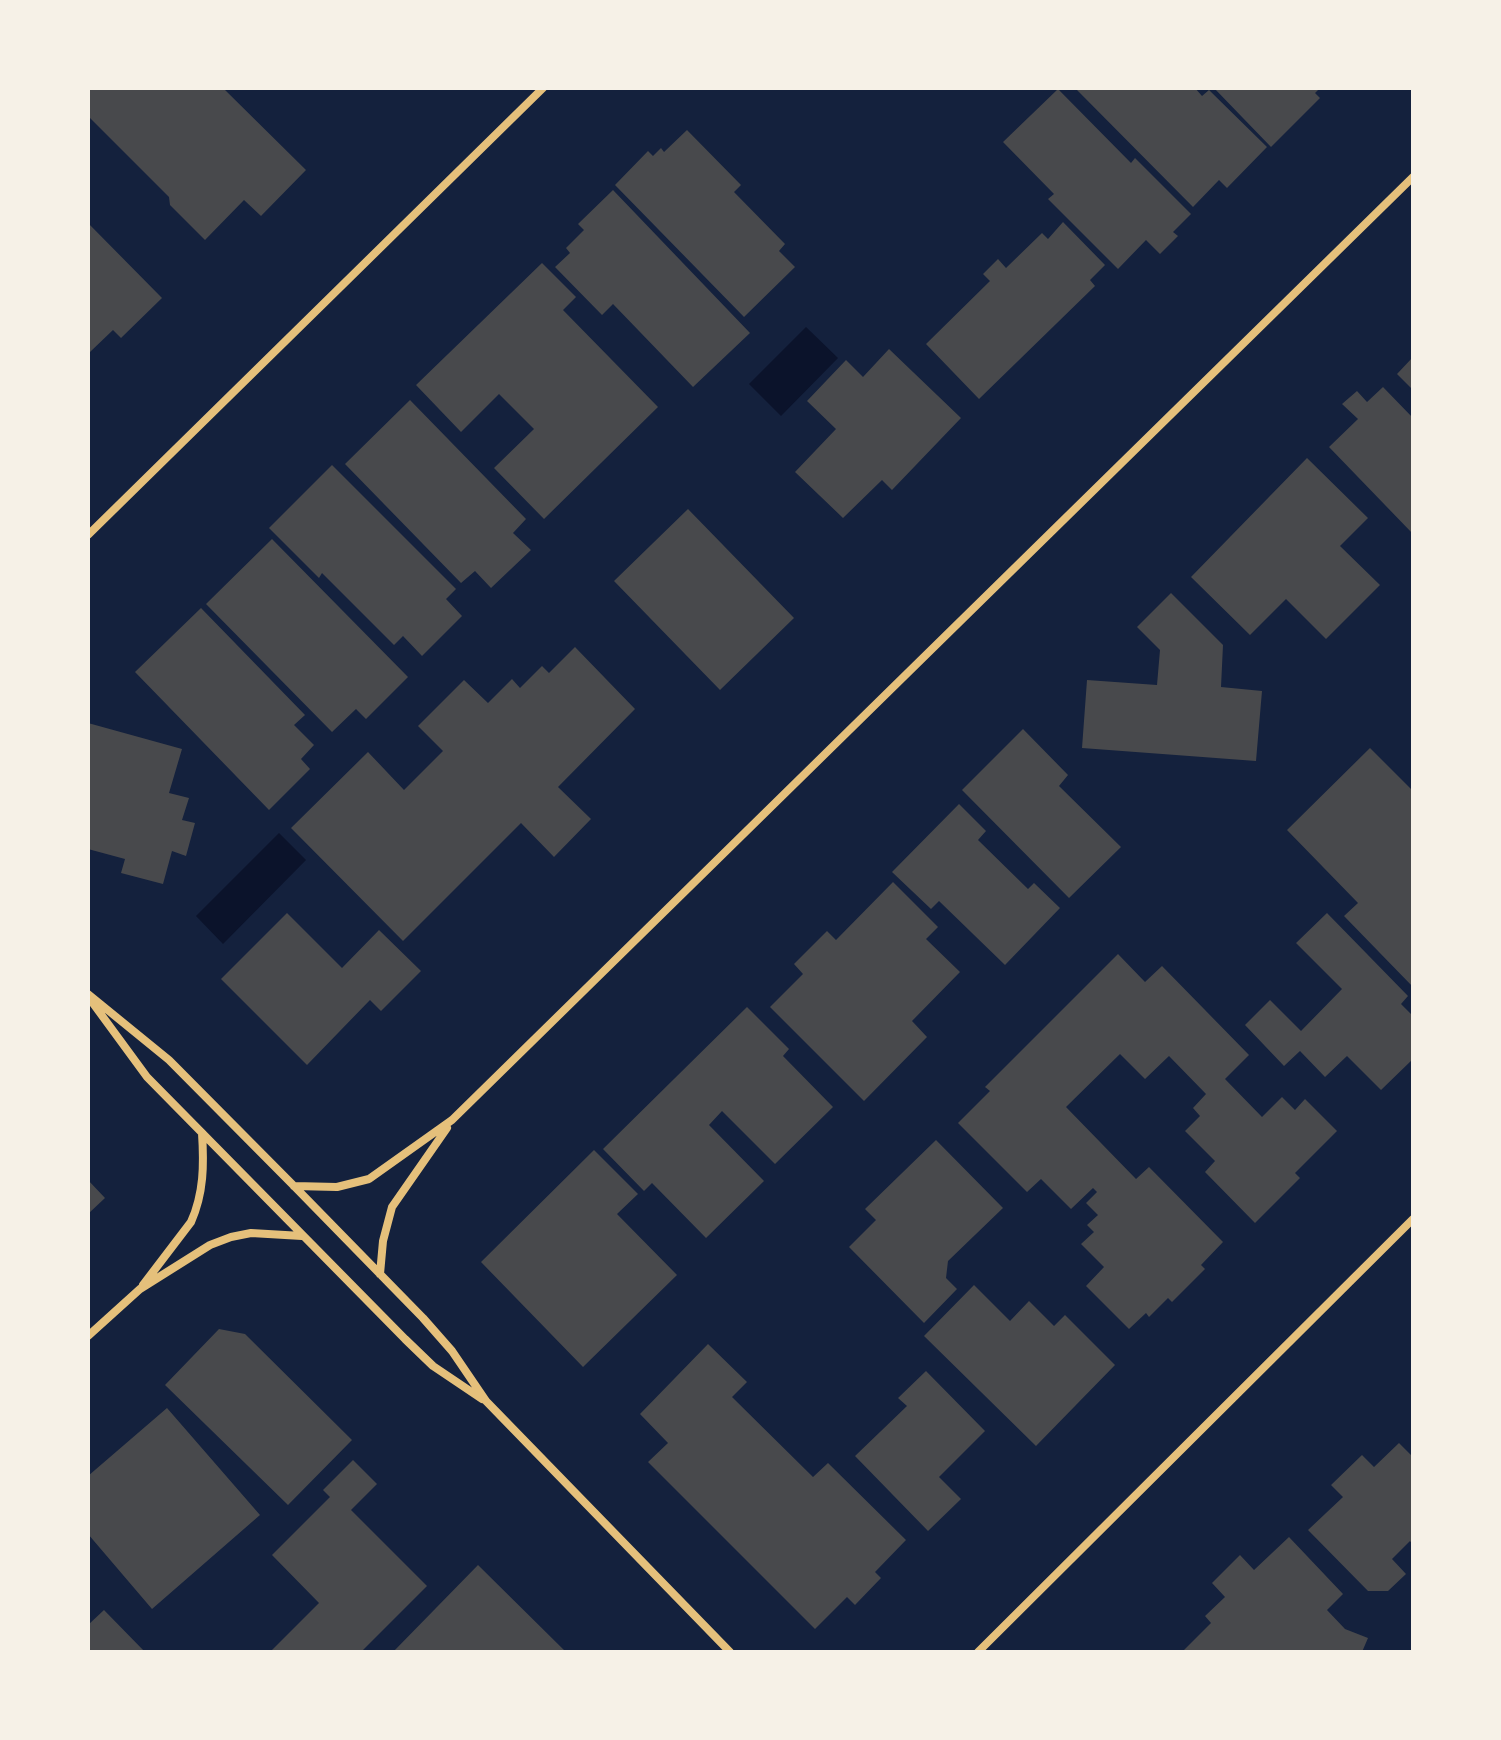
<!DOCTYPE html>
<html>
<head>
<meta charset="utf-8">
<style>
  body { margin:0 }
  #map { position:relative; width:1501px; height:1740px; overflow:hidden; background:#14213d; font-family:"DejaVu Sans",sans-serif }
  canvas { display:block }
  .frame { position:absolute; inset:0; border:90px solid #f6f1e7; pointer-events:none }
</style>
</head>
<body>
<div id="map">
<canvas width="1501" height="1740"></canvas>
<div class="frame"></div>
</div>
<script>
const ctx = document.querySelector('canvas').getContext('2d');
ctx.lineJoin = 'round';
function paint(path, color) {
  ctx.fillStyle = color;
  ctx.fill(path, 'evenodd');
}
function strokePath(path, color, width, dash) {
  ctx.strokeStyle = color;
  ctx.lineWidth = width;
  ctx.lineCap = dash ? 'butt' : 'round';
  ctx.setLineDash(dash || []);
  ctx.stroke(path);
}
const water = new Path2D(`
  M806 327 838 358 781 416 749 384Z
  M279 833 306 860 223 944 196 916Z`);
const building = new Path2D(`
  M88 88H223L306 170 261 216 244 200 205 240 170 205 169 197 88 116Z
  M1075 88H1195L1202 96 1209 90 1267 147 1227 188 1219 180 1193 207Z
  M1214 88H1320L1315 93 1320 98 1271 147Z
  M1058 89 1131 163 1135 158 1191 214 1173 232 1178 236 1160 254 1146 240 1118 269 1048 199 1054 194 1003 142Z
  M687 130 741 185 734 192 785 244 779 251 795 267 744 317 615 185 648 151 653 156 661 148 664 152Z
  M613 190 750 333 693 387 613 304 602 315 555 267 570 253 566 248 584 230 578 224Z
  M1063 222 1105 265 1090 280 1095 286 979 399 926 344 990 281 983 274 998 259 1006 268 1042 233 1048 239Z
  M88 223 162 298 121 338 113 330 90 352Z
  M542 263 576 297 563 310 658 407 544 519 494 468 534 429 499 394 461 432 416 385Z
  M889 349 961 418 892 490 882 480 843 518 795 472 836 429 807 401 846 360 863 377Z
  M1413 357V390L1397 374Z
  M1383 387 1413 418V534L1329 447 1358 419 1342 404 1357 391 1367 402Z
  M410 400 526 519 513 533 531 550 491 588 475 571 461 583 345 464Z
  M1307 458 1368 518 1340 546 1380 585 1326 639 1286 599 1250 635 1191 577Z
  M332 465 456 589 446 599 462 616 422 656 403 636 394 645 322 573 319 578 269 528Z
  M688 509 794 618 720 690 614 581Z
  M272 539 408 677 366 719 356 709 332 732 206 604Z
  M1171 593 1223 645 1221 687 1262 691 1256 761 1082 748 1087 680 1157 685 1160 650 1137 627Z
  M201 608 305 715 294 725 314 745 301 759 310 769 269 810 135 672Z
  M575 647 635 709 558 787 591 819 554 857 521 823 403 941 291 828 368 752 404 790 443 751 418 726 464 680 488 703 512 679 520 688 542 666 549 673Z
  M88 723 182 749 169 793 189 798 182 820 195 823 186 856 172 851 163 884 121 873 125 859 88 849Z
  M1023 729 1068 775 1059 786 1121 847 1069 898 962 790Z
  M1370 748 1413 791V987L1344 916 1358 903 1287 830Z
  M959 804 986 831 978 840 1028 889 1034 883 1060 908 1005 965 939 901 931 909 892 872Z
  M893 882 938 927 926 939 960 972 912 1021 927 1037 864 1101 770 1007 803 974 794 964 827 931 836 940Z
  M287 913 342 968 379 930 421 971 381 1011 370 1000 307 1065 221 979Z
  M1327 913 1408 996 1401 1004 1413 1016V1059L1381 1090 1347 1056 1325 1077 1300 1051 1284 1066 1245 1025 1270 1000 1301 1031 1342 989 1296 943Z
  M1118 954 1145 982 1162 966 1249 1055 1225 1079 1262 1117 1282 1097 1295 1110 1305 1099 1337 1131 1295 1173 1300 1178 1255 1223 1205 1172 1215 1161 1185 1131 1200 1116 1193 1108 1206 1094 1169 1056 1145 1079 1120 1054 1066 1107 1136 1179 1149 1167 1223 1242 1201 1265 1205 1269 1172 1302 1168 1298 1149 1317 1146 1313 1129 1329 1086 1286 1104 1267 1081 1244 1094 1232 1087 1225 1098 1215 1086 1203 1097 1192 1093 1188 1071 1209 1041 1179 1027 1192 958 1123 990 1091 985 1087Z
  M747 1007 789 1049 783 1056 833 1107 775 1164 722 1111 709 1125 764 1181 706 1238 652 1183 644 1191 603 1149Z
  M936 1140 1003 1208 948 1261 946 1278 957 1289 924 1323 849 1247 876 1220 865 1209Z
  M594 1150 638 1194 617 1214 677 1275 583 1367 481 1262Z
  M88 1180 105 1198 88 1214Z
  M974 1285 1010 1321 1029 1301 1054 1326 1065 1315 1115 1365 1036 1446 924 1336Z
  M219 1329 245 1334 352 1440 288 1505 165 1385Z
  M708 1344 747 1382 732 1397 813 1477 828 1463 906 1540 875 1572 881 1578 855 1605 847 1597 815 1629 648 1462 668 1443 640 1414Z
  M926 1371 985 1431 939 1477 961 1499 928 1531 855 1456 907 1406 898 1398Z
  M167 1408 260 1515 152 1609 88 1534V1476Z
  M1399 1443 1413 1457V1545L1410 1541 1392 1559 1406 1574 1388 1591H1368L1308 1530 1343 1497 1331 1485 1362 1455 1374 1467Z
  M353 1460 377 1484 351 1510 427 1586 361 1652H270L319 1603 272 1555 330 1497 323 1490Z
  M1289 1537 1343 1594 1327 1610 1345 1629 1368 1638 1362 1652H1182L1211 1623 1205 1616 1225 1597 1212 1583 1240 1555 1254 1570Z
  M478 1565 566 1652H393Z
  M104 1610 145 1652H88V1625Z`);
const minor = new Path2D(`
  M88 535 543 88
  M88 994 169 1060 294 1186 423 1318 452 1351 486 1401 730 1652
  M92 1002 147 1077 405 1339 433 1366 482 1399
  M294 1186 337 1187 369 1179 452 1120 1413 177
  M380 1274 383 1241 392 1207 447 1128
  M143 1285 191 1222C204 1193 204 1164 202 1133
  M88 1336 140 1289 210 1245 231 1237 251 1233 302 1236
  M978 1652 1413 1219`);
paint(water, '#0b132b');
paint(building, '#48494c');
strokePath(minor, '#e5c07b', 8);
</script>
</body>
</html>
